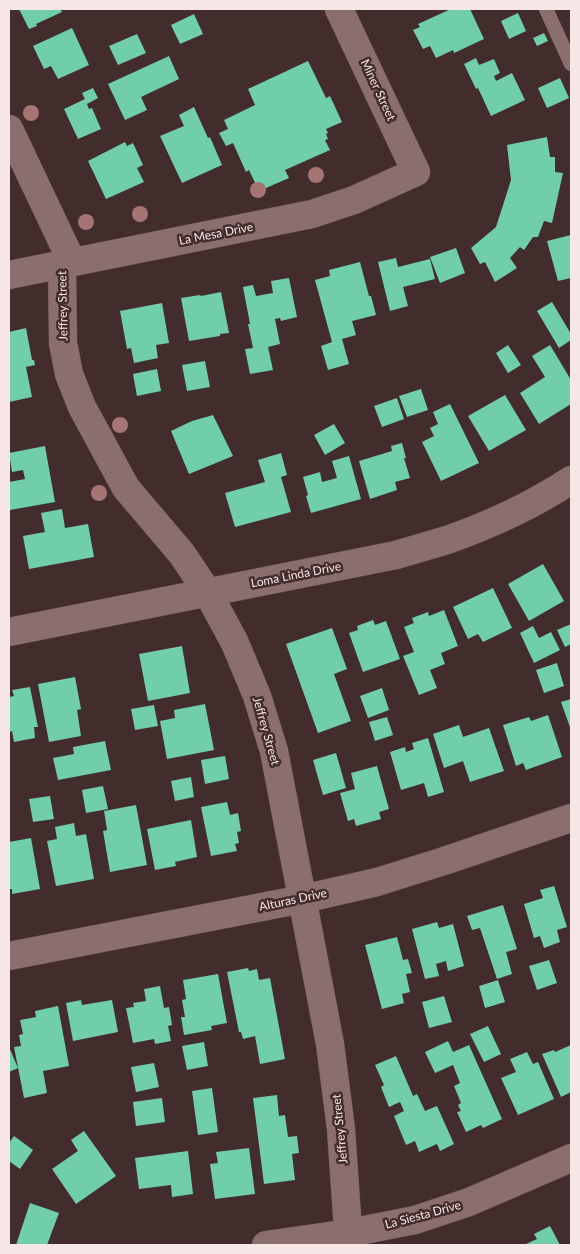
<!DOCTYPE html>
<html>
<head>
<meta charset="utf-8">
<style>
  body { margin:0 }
  #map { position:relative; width:580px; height:1254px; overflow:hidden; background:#432c2c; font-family:Lato,sans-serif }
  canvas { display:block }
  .frame { position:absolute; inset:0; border:10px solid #f6e6e5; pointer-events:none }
</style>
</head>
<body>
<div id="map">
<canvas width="580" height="1254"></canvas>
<div class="frame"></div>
</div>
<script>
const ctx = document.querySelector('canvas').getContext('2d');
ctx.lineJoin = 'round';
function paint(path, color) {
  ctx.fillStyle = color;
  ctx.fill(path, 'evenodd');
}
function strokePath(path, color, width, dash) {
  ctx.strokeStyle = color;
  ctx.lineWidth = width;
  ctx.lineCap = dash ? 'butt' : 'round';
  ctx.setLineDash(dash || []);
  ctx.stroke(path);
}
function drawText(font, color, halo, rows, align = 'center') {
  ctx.font = font + ' Lato,sans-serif';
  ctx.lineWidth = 5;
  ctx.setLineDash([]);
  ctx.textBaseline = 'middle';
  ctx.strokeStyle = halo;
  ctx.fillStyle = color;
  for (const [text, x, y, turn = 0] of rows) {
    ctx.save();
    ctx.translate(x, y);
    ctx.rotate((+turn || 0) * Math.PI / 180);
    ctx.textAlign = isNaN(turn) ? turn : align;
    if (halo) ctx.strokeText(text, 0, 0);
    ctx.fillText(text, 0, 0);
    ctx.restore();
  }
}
const building = new Path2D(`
  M19 9H60L62 12 36 24 37 26 29 29Z
  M451 9H470L484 39 454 53 453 50 436 58 430 46 423 49 413 30 420 27 418 24Z
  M518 13 526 31 509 39 501 21Z
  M194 14 203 34 180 44 171 25Z
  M72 28 89 65 58 79 51 66 44 69 33 46Z
  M544 33 548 41 537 46 533 38Z
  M137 34 146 53 118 65 109 46Z
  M169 56 179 79 141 97 147 110 125 120 108 84Z
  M476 58 479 65 494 59 500 73 494 76 496 81 512 73 525 100 491 116 478 88 476 89 464 64Z
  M308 61 326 98 330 96 342 122 326 129 328 133 326 134 328 139 325 140 330 150 285 170 289 178 259 191 249 170 246 172 233 143 226 146 219 133 228 129 224 120 255 105 248 89Z
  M560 78 569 98 547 108 538 88Z
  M93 88 98 98 87 104 89 109 92 108 101 129 78 139 64 109 85 99 82 93Z
  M194 107 208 138 210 137 222 165 182 183 160 136 184 126 179 115Z
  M547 137 550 157H555V172L563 173 552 223 544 221 538 237H533L524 250 520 247 510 258 517 268 495 282 485 262 480 264 471 248 496 227 511 180 507 145Z
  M125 142 127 146 133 143 143 165 137 168 144 182 106 199 88 161Z
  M571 235V278L558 281 547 241Z
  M456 248 465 273 440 283 430 257Z
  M396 258 398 267 430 259 435 279 403 287 408 306 390 311 378 262Z
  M360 262 369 296H371L376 315 352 321 356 335 342 339 349 364 328 370 321 346 332 342 315 280 330 276 329 270Z
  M289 278 297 317 281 321 280 318 275 319 280 344 268 347 273 370 250 374 245 349 253 348 248 324H250L243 287 253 285 256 296 273 293 271 281Z
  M221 292 229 333 220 334V336L189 341 181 298 200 295 201 296Z
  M552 302 571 334V340L559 348 537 311Z
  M162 303 169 343 156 345 158 358 134 363 131 348 127 349 120 311Z
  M26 328 32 360H34L35 365 26 367 32 397 9 402V332Z
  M508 345 521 365 508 373 496 353Z
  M550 345 571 380V404L539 424 520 393 545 377 532 356Z
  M205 361 210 387 187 391 182 365Z
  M157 369 161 391 137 396 133 374Z
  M421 389 428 410 407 417 399 396Z
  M505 395 526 430 489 451 468 416Z
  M397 398 404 419 382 427 374 406Z
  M450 404 479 463 441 481 422 442 434 436 430 428 438 424 433 412Z
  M213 415 233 456 189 474 171 431 192 421Z
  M334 424 345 443 325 455 314 435Z
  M402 443 406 458H404L410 478 395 482 397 490 370 499 359 461 392 451 391 446Z
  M45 446 55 502 10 510 9 500V482L25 479 23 470 12 472 9 453Z
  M281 453 287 475 281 477 291 512 235 527 225 493 265 482 258 460Z
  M349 456 361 499 311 513 306 496 308 495 303 477 320 472 322 482 337 478 332 461Z
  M62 509 65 528 88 524 94 557 29 569 23 536 45 532 41 513Z
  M543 564 564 601 529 621 508 584Z
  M493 588 512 628 483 642 478 634 468 639 453 607Z
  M444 610 458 646 441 653 445 664 430 670 437 688 419 695 403 656 414 652 404 627 414 623 412 618 428 612 429 616Z
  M373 620 375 625 386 621 400 659 363 672 349 633 358 630 357 626Z
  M571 624V644L565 647 557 630Z
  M533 626 539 638 551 632 560 650 534 663 520 633Z
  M332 628 347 669 334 674 351 721 318 733 286 644Z
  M182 646 190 693 148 701 139 654Z
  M557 663 564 686 544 693 536 670Z
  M75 677 81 709 77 710 81 736 49 742 38 684Z
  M30 687 38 727H34L35 738 14 742 12 731 9 732V697L14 696 12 690Z
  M382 688 389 710 368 718 360 696Z
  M571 699V730L561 702Z
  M205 704 214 750 167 759 160 721 175 718 174 710Z
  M154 705 158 726 135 730 131 709Z
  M548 715 562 757 526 770 523 763 516 766 503 725 529 717 531 721Z
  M387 717 393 735 375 741 369 722Z
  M459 725 463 737 489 728 504 771 470 782 463 761 444 768 433 734Z
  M428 738 444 792 428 797 424 783 401 790 390 752 405 747 406 752 414 749 412 743Z
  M105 741 111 770 58 780 53 758 74 754 73 747Z
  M336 753 346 788 323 795 313 760Z
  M225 756 229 779 205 784 201 760Z
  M377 766 389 809 379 812 381 819 356 826 354 819 348 821 340 793 355 789 351 773Z
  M191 777 194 797 175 801 171 781Z
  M103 786 108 809 86 813 82 790Z
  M50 796 54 819 33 822 29 799Z
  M227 802 230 815 238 813 241 831 237 832 239 843 235 844 237 851 211 856 201 807Z
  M136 805 147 865 110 872 103 831 107 830 104 811Z
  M191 820 197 857 175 862 176 866 155 870 147 829Z
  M74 823 76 836 86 834 94 879 56 886 47 841 57 839 55 827Z
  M31 838 40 889 12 894V889H9V842Z
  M554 886 567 927 557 930 560 942 544 948 540 936 534 938 524 904 543 898 540 890Z
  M503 905 517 949 506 952 512 974 497 979 480 928 472 930 467 916Z
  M437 922 439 928 453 924 464 966 448 971 446 961 436 964 439 976 425 979 412 929Z
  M397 937 403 960 408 959 412 973 406 974 410 992 402 994 404 1003 382 1009 365 945Z
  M549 960 557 983 537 990 529 966Z
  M248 968 249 971 257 969 259 980 270 978 285 1059 260 1064 255 1036 243 1039 241 1032H239L227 972Z
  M218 974 227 1023 211 1026 212 1030 184 1035 181 1017H185L182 1000 186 999 183 980Z
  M498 980 505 1002 485 1008 479 986Z
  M160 986 164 1008 169 1007 172 1025 168 1026 171 1041 155 1044 154 1039 133 1043 126 1008 134 1007 133 1003 146 1001 144 989Z
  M444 996 452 1022 429 1028 422 1002Z
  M81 1000 82 1005 112 1000 118 1032 73 1041 66 1003Z
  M58 1006 69 1066 43 1071 47 1093 24 1098 14 1047 21 1046 19 1035 23 1034 20 1020 36 1017 35 1011Z
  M488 1026 501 1054 484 1062 470 1034Z
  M448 1041 453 1052 469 1045 502 1119 483 1128 481 1125 466 1132 457 1112 461 1111 458 1105 461 1103 454 1086 460 1083 453 1065 435 1073 425 1052Z
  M204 1042 208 1066 187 1070 182 1046Z
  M571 1045V1092L561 1097 542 1054 554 1050 555 1052Z
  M9 1047 18 1068 9 1072Z
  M527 1052 533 1064 538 1062 554 1099 518 1115 501 1078 516 1072 510 1059Z
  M396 1056 413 1096 417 1094 425 1111 437 1106 454 1144 440 1151 437 1144 419 1152 415 1141 406 1145 394 1116 404 1111 400 1102 389 1107 381 1087 384 1085 375 1065Z
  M154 1063 159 1087 136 1092 131 1067Z
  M212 1088 218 1132 198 1135 192 1091Z
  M277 1095 279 1116 285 1115 288 1137 297 1136 299 1153 292 1154 295 1180 264 1184 253 1098Z
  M162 1098 165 1122 136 1126 133 1102Z
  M84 1131 116 1176 76 1204 52 1169 78 1151 71 1140Z
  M14 1136 33 1150 20 1169 9 1161V1143Z
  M249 1148 255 1194 215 1199 210 1164 218 1163 216 1152Z
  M188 1151 193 1194 172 1197 171 1185 139 1189 135 1158Z
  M30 1203 59 1213 47 1245H16Z
  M550 1226 560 1245H524L537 1239 534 1234Z`);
const service = new Path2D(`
  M546 9 571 64`);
const minor = new Path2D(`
  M9 129 72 262
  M62 265 63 343 69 374 82 407 126 488 182 554 208 593 235 643 257 696 274 751 330 1044 341 1129 349 1245
  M9 275 312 214 354 200 416 172 339 9
  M9 632 396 555C413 550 430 545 447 540 490 525 533 505 571 480
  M9 956 303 899 377 882 444 861 571 818
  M266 1245 349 1233 415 1220 469 1202 571 1158`);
const trees = [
  [31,113],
  [316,175],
  [258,190],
  [140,214],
  [86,222],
  [120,425],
  [99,493]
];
const streetNames = [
  ["Miner Street",378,90,65],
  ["La Mesa Drive",216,234,-11],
  ["Jeffrey Street",63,306,-91],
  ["Loma Linda Drive",296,575,-11],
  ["Jeffrey Street",266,731,74],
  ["Alturas Drive",293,900,-12],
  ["Jeffrey Street",340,1129,-96],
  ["La Siesta Drive",423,1215,-15]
];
paint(building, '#70cfa9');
strokePath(service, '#5e4b4a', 15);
strokePath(minor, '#5e4b4a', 29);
strokePath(service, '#8b6f6f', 14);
strokePath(minor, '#8b6f6f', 28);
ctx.fillStyle = '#a57475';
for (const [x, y] of trees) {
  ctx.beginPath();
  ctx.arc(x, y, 8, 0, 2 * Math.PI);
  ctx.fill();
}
drawText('12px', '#f6e6e5', '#432c2c', streetNames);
</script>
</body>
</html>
